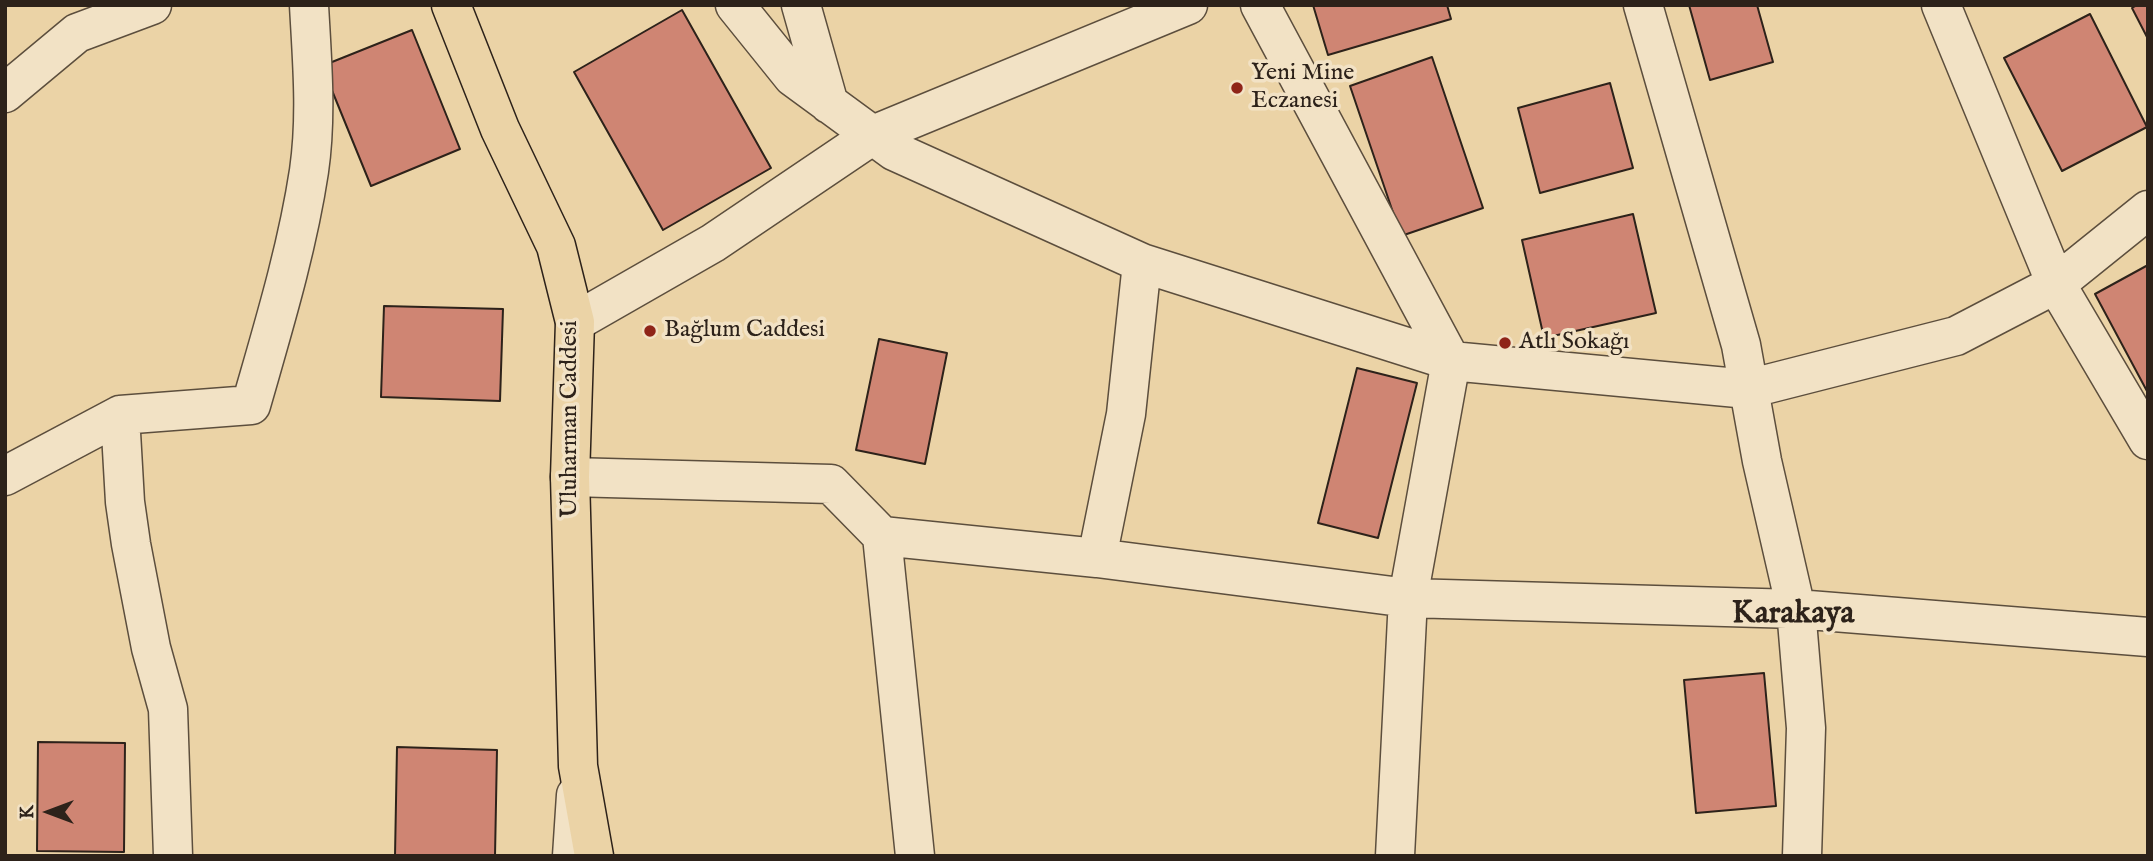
<!DOCTYPE html>
<html>
<head>
<meta charset="utf-8">
<style>
  body { margin:0 }
  #map { position:relative; width:2153px; height:861px; overflow:hidden; background:#ebd3a6; font-family:"IM FELL English",serif }
  canvas { display:block }
  .frame { position:absolute; inset:0; border:7px solid #2d221a; pointer-events:none }
  .north { position:absolute; left:14px; top:777px; width:70px; height:70px; -webkit-text-stroke:5px #f2e2c5; paint-order:stroke; rotate:270deg; font-size:19px; font-weight:700; line-height:28px; text-align:center; color:#2d221a }
  .north::after { content:''; display:block; margin:auto; width:24px; height:32px; background:#2d221a; clip-path:polygon(50% 0,100% 100%,50% 72%,0 100%) }
</style>
</head>
<body>
<div id="map">
<canvas width="2153" height="861"></canvas>
<div class="frame"></div>
<div class="north">K</div>
</div>
<script>
const ctx = document.querySelector('canvas').getContext('2d');
ctx.lineJoin = 'round';
function paint(path, color) {
  ctx.fillStyle = color;
  ctx.fill(path, 'evenodd');
}
function strokePath(path, color, width, dash) {
  ctx.strokeStyle = color;
  ctx.lineWidth = width;
  ctx.lineCap = dash ? 'butt' : 'round';
  ctx.setLineDash(dash || []);
  ctx.stroke(path);
}
function drawText(font, color, halo, rows, align = 'center') {
  ctx.font = font + ' "IM FELL English",serif';
  ctx.lineWidth = 7;
  ctx.setLineDash([]);
  ctx.textBaseline = 'middle';
  ctx.strokeStyle = halo;
  ctx.fillStyle = color;
  for (const [text, x, y, turn = 0] of rows) {
    ctx.save();
    ctx.translate(x, y);
    ctx.rotate((+turn || 0) * Math.PI / 180);
    ctx.textAlign = isNaN(turn) ? turn : align;
    if (halo) ctx.strokeText(text, 0, 0);
    ctx.fillText(text, 0, 0);
    ctx.restore();
  }
}
const building = new Path2D(`
  M1313 5H1447L1451 19 1328 55Z
  M1689 5H1757L1773 62 1710 80Z
  M2137 5H2148V39L2132 8Z
  M682 10 771 168 663 230 574 72Z
  M2090 14 2147 127 2062 171 2004 58Z
  M412 30 460 149 371 186 322 66Z
  M1432 57 1483 208 1401 236 1350 86Z
  M1610 83 1633 168 1540 193 1518 108Z
  M1633 214 1656 313 1544 338 1522 240Z
  M2148 265V393L2095 294Z
  M384 306 503 309 500 401 381 397Z
  M879 339 947 353 925 464 856 450Z
  M1357 368 1417 383 1378 538 1318 523Z
  M1764 673 1776 806 1696 813 1684 680Z
  M38 742 125 743 124 852 37 851Z
  M397 747 497 750 495 856H395Z`);
const minor = new Path2D(`
  M735 5 793 77 894 151 1142 263 1451 361 1748 389 1956 336 2056 284 2148 210
  M801 5 829 104
  M1260 5 1451 361 1408 598 1395 856
  M1643 5 1741 345 1762 461 1796 609 1806 728 1802 856
  M1941 5 2056 284 2148 440
  M5 93 77 33 152 5
  M575 322 713 243 873 135 1188 5
  M120 415 125 502 131 544 151 648 168 709 173 856
  M5 476 120 415 251 405C273 328 297 250 309 171 317 116 312 60 309 5
  M570 477 831 484 882 536 915 856
  M882 536 1097 558 1408 598 1796 609 2148 637
  M1097 558 1126 414 1142 263
  M572 856 576 795`);
const major = new Path2D(`
  M451 5 500 129 556 246 575 322 570 477 578 766 594 856`);
const markers = [
  [1237,88,7,"#8f2418"],
  [650,331,7,"#8f2418"],
  [1505,343,7,"#8f2418"]
];
const poiNames = [
  ["Yeni Mine",1251,74],
  ["Eczanesi",1251,102],
  ["Bağlum Caddesi",664,331],
  ["Atlı Sokağı",1519,343]
];
const streetNames = [
  ["Uluharman Caddesi",571,419,-90]
];
const districtNames = [
  ["Karakaya",1793,615]
];
paint(building, '#cf8573');
strokePath(building, '#2d221a', 2);
strokePath(minor, '#5c4e3d', 41);
strokePath(major, '#2d221a', 41);
strokePath(minor, '#f2e2c5', 38);
strokePath(major, '#ebd3a6', 38);
for (const [x, y, r, color] of markers) {
  const dot = new Path2D();
  dot.arc(x, y, r, 0, 2 * Math.PI);
  ctx.fillStyle = color;
  ctx.fill(dot);
  strokePath(dot, '#f2e2c5', 2.5);
}
drawText('24px', '#2d221a', '#f2e2c5', poiNames, 'left');
drawText('24px', '#2d221a', '#f2e2c5', streetNames);
drawText('bold 32px', '#2d221a', '#f2e2c5', districtNames);
</script>
</body>
</html>
